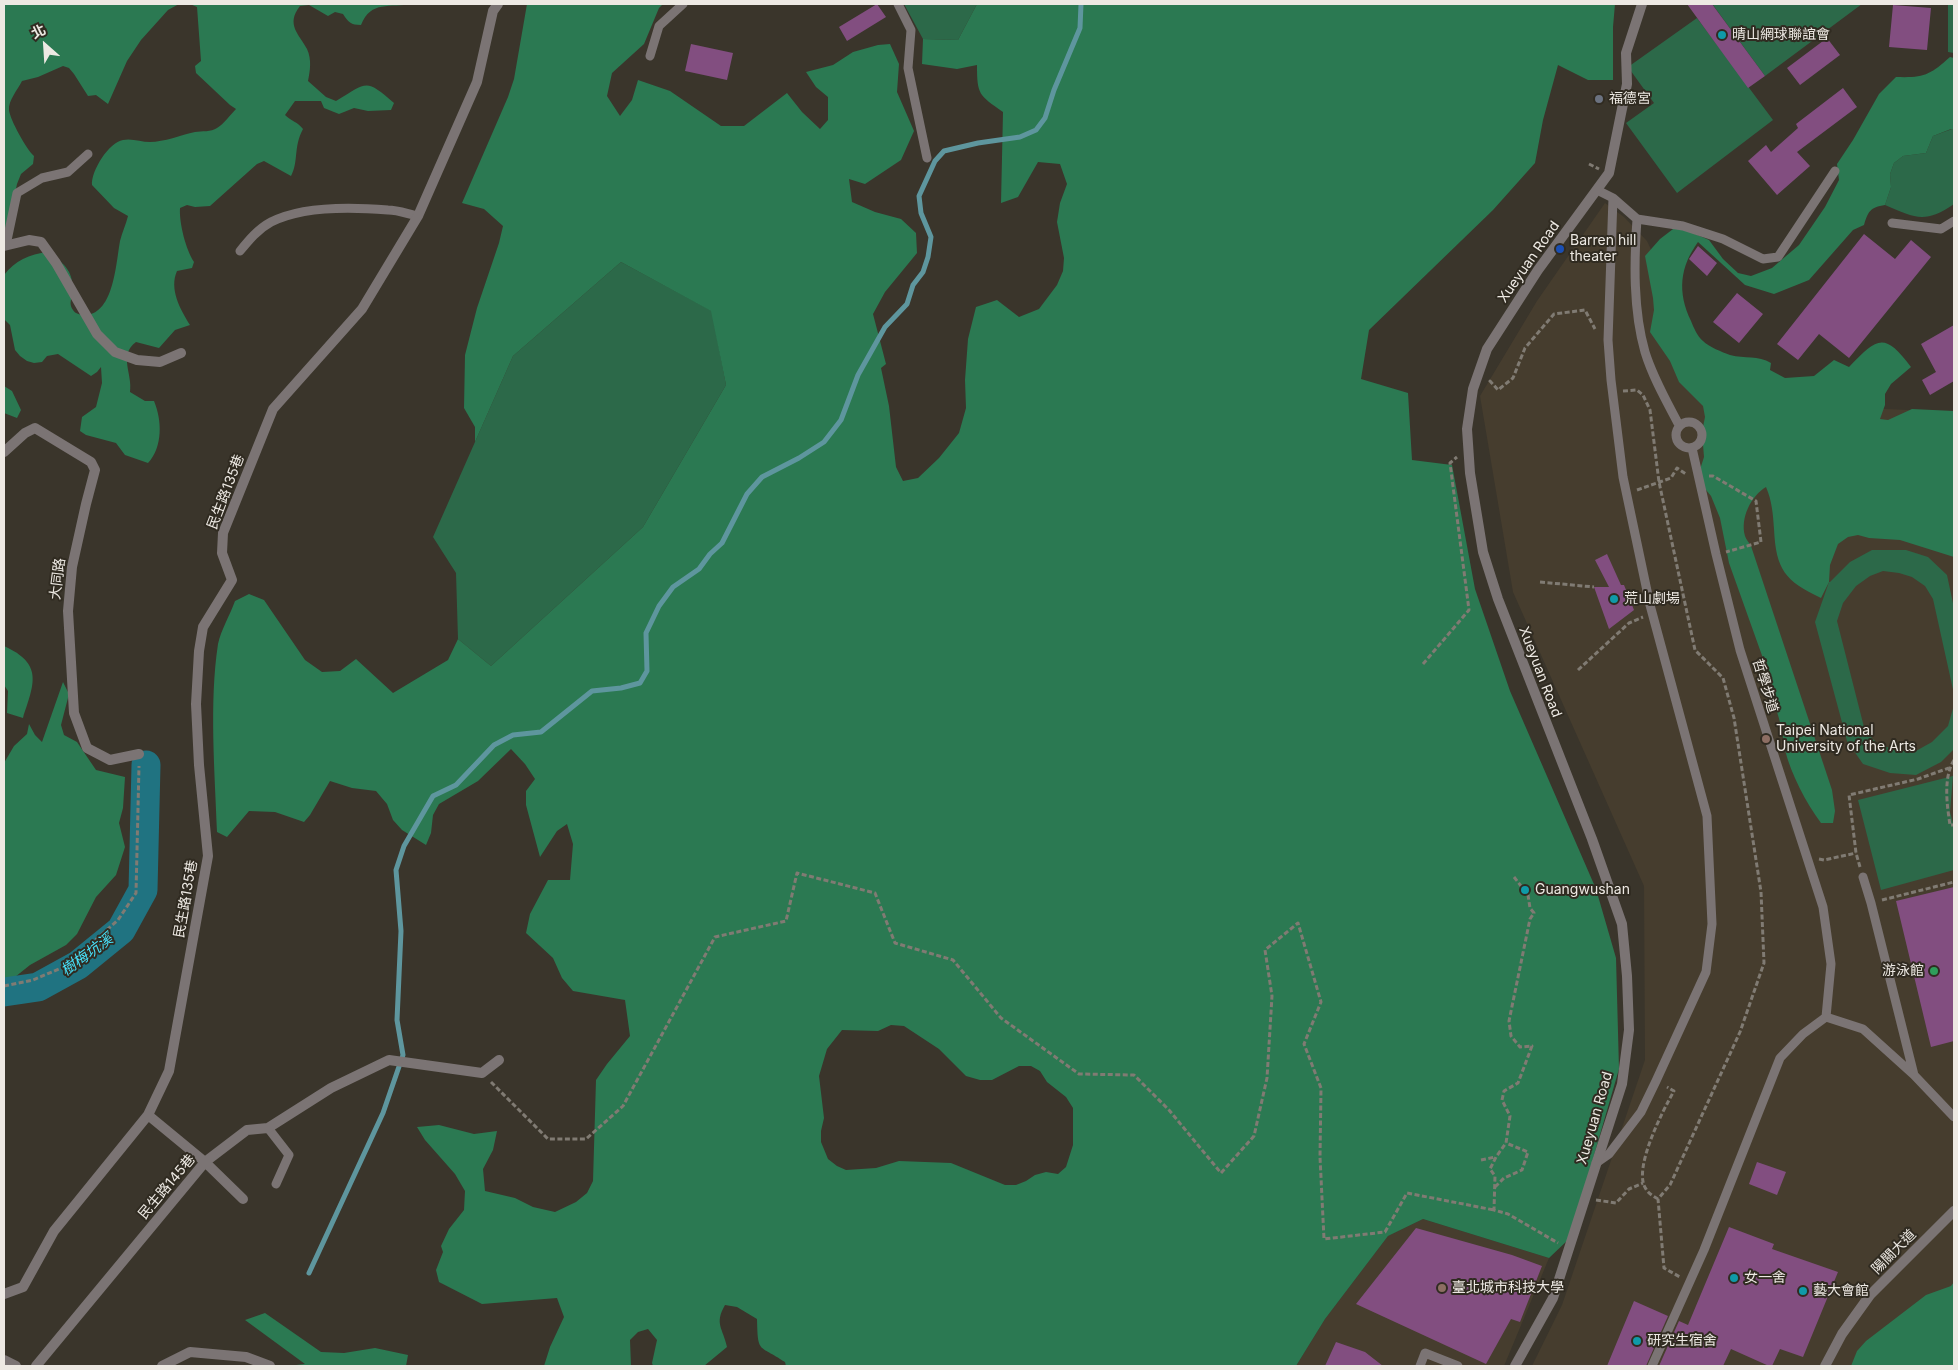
<!DOCTYPE html>
<html>
<head>
<meta charset="utf-8">
<style>
  body { margin:0 }
  #map { position:relative; width:1958px; height:1370px; overflow:hidden; background:#3a352b; font-family:Inter,"Noto Sans TC",sans-serif }
  canvas { display:block }
  .frame { position:absolute; inset:0; border:5px solid #ede9e3; pointer-events:none }
  .north { position:absolute; left:20px; top:20px; width:50px; height:50px; -webkit-text-stroke:4px #302b21; paint-order:stroke; rotate:334deg; font-size:14px; font-weight:700; line-height:20px; text-align:center; color:#ede9e3 }
  .north::after { content:''; display:block; margin:auto; width:18px; height:22px; background:#ede9e3; clip-path:polygon(50% 0,100% 100%,50% 72%,0 100%) }
</style>
</head>
<body>
<div id="map">
<canvas width="1958" height="1370"></canvas>
<div class="frame"></div>
<div class="north">北</div>
</div>
<script>
const ctx = document.querySelector('canvas').getContext('2d');
ctx.lineJoin = 'round';
function paint(path, color) {
  ctx.fillStyle = color;
  ctx.fill(path, 'evenodd');
}
function strokePath(path, color, width, dash) {
  ctx.strokeStyle = color;
  ctx.lineWidth = width;
  ctx.lineCap = dash ? 'butt' : 'round';
  ctx.setLineDash(dash || []);
  ctx.stroke(path);
}
function drawText(font, color, halo, rows, align = 'center') {
  ctx.font = font + ' Inter,"Noto Sans TC",sans-serif';
  ctx.lineWidth = 4;
  ctx.setLineDash([]);
  ctx.textBaseline = 'middle';
  ctx.strokeStyle = halo;
  ctx.fillStyle = color;
  for (const [text, x, y, turn = 0] of rows) {
    ctx.save();
    ctx.translate(x, y);
    ctx.rotate((+turn || 0) * Math.PI / 180);
    ctx.textAlign = isNaN(turn) ? turn : align;
    if (halo) ctx.strokeText(text, 0, 0);
    ctx.fillText(text, 0, 0);
    ctx.restore();
  }
}
const built = new Path2D(`
  M1605 203 1624 217 1647 241 1702 357 1816 406 1954 412V1366H1532L1562 1305 1645 1060 1644 886 1513 592 1480 396 1537 301Z
  M1423 1219 1549 1258 1504 1366H1296L1325 1319 1388 1236Z`);
const green = new Path2D(`
  M904 4H977L958 40 923 39Z
  M1715 4H1862L1765 76 1713 5Z
  M1948 4H1954V53L1948 52Z
  M1697 18 1773 120 1677 193 1626 123 1654 103 1628 67Z
  M1952 129 1954 130V204C1925 224 1915 218 1885 205L1891 187 1890 174 1894 163 1903 156 1926 153 1933 136Z
  M621 262 712 311 726 385 643 527 491 666 458 639 456 573 433 537 513 356Z
  M1872 550H1906L1928 557 1947 575 1954 608V694L1933 599 1925 586 1912 577 1899 573 1883 571 1870 576 1856 586 1843 603 1837 621 1865 731 1876 742 1894 750 1914 752 1932 742 1948 726 1954 705V749L1941 762 1916 775 1890 773 1863 764 1847 741 1815 622 1829 582H1830L1850 562Z
  M1953 776 1950 812 1954 827V870L1881 890 1858 800Z`);
const forest = new Path2D(`
  M4 4H179L168 10 141 40 127 61 108 104 96 95 88 96 74 74 69 68 63 66 38 77 22 81C18 89 8 101 9 110 10 120 27 150 34 156L33 164 21 174 17 184 4 247Z
  M190 4H412C390 8 371 0 361 25 351 25 348 22 343 14L335 12 328 16 309 5 300 6C285 25 300 35 307 49 312 60 310 71 308 81L326 97 336 101C368 82 365 78 394 103L391 110 368 111 354 108 339 114 324 108 321 101H295L285 115C291 121 298 122 303 129 293 148 299 161 291 176L264 161 257 164 210 206 195 207 187 205 180 208C179 223 186 250 194 262L192 268 177 271C169 289 180 309 190 325L175 330 159 348 136 342C118 355 133 374 130 392L145 401H154C162 420 163 447 148 463L125 455 116 443 86 435 80 431 82 417 96 407 102 383 101 367 97 372 91 376 58 354 47 356 42 362 34 363 27 361 20 356 15 350 10 325 4 319V275C15 261 29 254 48 252 65 264 75 272 72 295 71 301 69 304 73 310 75 314 81 315 86 315 114 313 116 263 120 241 122 233 126 224 128 216L114 208 92 185C91 171 109 142 123 140 132 138 141 142 150 142 164 142 181 135 195 132 202 131 211 132 217 128 224 124 230 115 236 109L230 105 196 73 195 66 201 61 197 7Z
  M527 4H663L659 8 644 44 612 73 607 96 620 116 632 100 638 80 670 91 721 126H744L787 93 802 112 820 129 828 120V97L816 87 806 72 833 65 853 52 878 45 890 44 899 64 897 92 914 131 901 160 865 184 849 179 852 202 875 212 901 219 916 233 917 253 885 292 873 314 886 364 881 368 889 406 896 467 903 481 918 478 939 458 959 433 966 408 965 380 968 339 976 307 997 300 1019 317 1039 309 1057 285 1063 271 1064 258 1057 222 1060 203 1067 184 1060 164 1038 162 1018 197 1001 203 1003 112C979 95 977 95 977 65L957 69 922 64 923 39 958 40 977 4H1615L1613 27V80H1588L1558 65 1543 120 1535 163 1493 210 1369 330 1361 379 1408 393 1412 460 1452 465 1475 589 1510 691 1596 889 1616 958 1619 1069 1570 1238 1549 1258 1423 1219 1388 1236 1325 1319 1296 1366H786L785 1362C758 1344 758 1354 757 1319L737 1307 725 1305C714 1324 723 1328 727 1347L704 1366H653L652 1363 657 1340 648 1329 638 1332 630 1340 631 1366H544L550 1347 564 1317 557 1298 482 1304 439 1282 436 1270 443 1252 441 1246 449 1229 464 1210 465 1191 455 1174 425 1140 417 1127 439 1125 474 1134 497 1131 493 1150 483 1169 485 1191 515 1198 533 1207 555 1212 576 1202 587 1193 593 1181 596 1080 607 1064 630 1036 625 1000 573 991 562 978 553 958 526 933 530 914 548 880H570L573 844 567 824 557 831 540 857 526 805V791L535 779 525 764 511 749 478 781 439 804 433 815 431 833 426 845 402 830 393 820 387 804 376 791 352 788 330 781 310 815 304 822 275 812 249 811 227 837 217 832C215 773 209 703 218 644 221 630 230 615 235 601L249 594 264 600 305 660 322 672 340 671 356 659 393 693 448 660 458 639 491 666 643 527 726 385 711 311 621 262 513 356 475 442V427L464 408 465 355 477 308 499 243 503 226 484 209 462 203 508 97 514 79ZM891 1025 904 1026 939 1049 966 1076 980 1080H992L1019 1066H1031L1040 1071 1047 1082 1066 1097 1073 1108V1145L1066 1167 1058 1174 1046 1172 1035 1175 1026 1181 1016 1185H1005L951 1163 899 1161 876 1168 846 1170 837 1166 828 1159 821 1142V1131L824 1118 819 1076 827 1049 842 1030 878 1031Z
  M1950 57 1954 58V130L1951 129 1933 136 1926 153 1903 156 1894 163 1890 174 1891 187 1885 205C1870 207 1868 212 1864 225L1853 230 1809 280 1774 294 1745 285 1698 242C1680 267 1677 292 1691 321 1694 328 1697 336 1703 341 1709 347 1722 352 1730 355 1745 359 1758 355 1771 363L1770 370 1785 378 1814 376 1834 360 1849 367C1877 338 1884 331 1911 367L1891 384 1885 394V405L1880 419 1888 420 1912 409 1954 411V557L1900 540 1869 538 1858 535 1848 537 1838 544 1830 565 1829 582 1821 598C1785 581 1776 570 1774 529 1773 514 1772 501 1766 487 1751 496 1740 518 1745 536 1746 539 1749 543 1751 546L1832 790 1835 811 1833 823H1821C1806 803 1791 774 1785 750 1783 742 1783 734 1781 726 1778 713 1774 707 1775 692L1729 563 1720 518 1711 496 1697 479 1704 457 1702 432 1705 417 1703 406 1679 382 1670 361 1650 332 1654 310 1653 298 1645 256 1660 239 1677 226 1709 240 1723 259 1738 273 1751 276 1772 268 1799 245 1825 207 1839 180 1837 164 1853 140 1879 94 1896 77C1924 78 1930 75 1950 57Z
  M4 386 12 391 21 410 17 418 4 413Z
  M4 646C44 664 34 684 23 718L7 713 8 691 4 685Z
  M63 682 69 694 61 725 64 735 77 742 96 770 125 777 123 808 119 823 125 847 116 875 96 897 77 934 66 945 30 965 15 977 4 979V763L14 746 27 734 29 724 35 735 42 742Z
  M1954 1282V1366H1851L1857 1351 1866 1341 1926 1295 1951 1286Z
  M265 1313 321 1352 344 1353 375 1348 408 1355 406 1366H287L305 1364 245 1320Z`);
const stream = new Path2D(`
  M309 1273 383 1113 403 1055 397 1020 401 931 396 870 404 846 433 796 456 785 494 745 513 735 541 732 592 691 621 688 640 683 647 671 646 633 659 606 673 587 699 569 710 554 722 543 747 494 762 477 799 458 824 442 841 420 858 375 885 327 907 304 913 285 923 272 928 257 931 237 921 213 919 196 935 161 944 151 978 143 1020 137 1036 130 1045 118 1054 90 1080 28 1081 4`);
const river = new Path2D(`
  M4 992 38 987 78 965 121 930 143 890 146 765`);
const building = new Path2D(`
  M877 4 886 17 847 41 839 27Z
  M1687 4H1712L1765 76 1748 88Z
  M1893 5 1931 8 1927 50 1889 47Z
  M1827 38 1840 55 1800 85 1787 68Z
  M691 44 733 53 727 80 685 71Z
  M1843 88 1857 107 1797 152 1810 166 1777 195 1748 161 1766 145 1771 152 1798 128 1796 124Z
  M1864 234 1895 259 1911 240 1931 257 1849 358 1819 334 1798 360 1777 344Z
  M1698 246 1717 263 1707 276 1689 259Z
  M1737 293 1763 314 1739 343 1713 322Z
  M1954 325V381L1930 395 1922 380 1936 372 1921 344Z
  M1607 554 1621 585H1624L1634 610 1609 629 1594 587H1609L1595 560Z
  M1954 887V1041L1931 1047 1896 901Z
  M1757 1162 1786 1172 1777 1195 1749 1184Z
  M1729 1227 1774 1244 1772 1249 1838 1272 1803 1357 1780 1349 1772 1366H1769L1731 1349 1723 1366H1659L1679 1321 1688 1325Z
  M1416 1228 1512 1255 1542 1266 1520 1322 1511 1319 1486 1364 1356 1304Z
  M1634 1301 1668 1316 1646 1366H1607Z
  M1336 1342 1365 1352 1383 1366H1325Z`);
const path = new Path2D(`
  M1589 164 1599 169
  M1490 382V381L1498 390 1513 378 1525 348 1554 314 1585 310 1595 329
  M1623 391 1637 390 1643 395 1650 410 1659 482 1695 650 1723 678 1734 718 1761 892 1764 963 1740 1032 1670 1185 1658 1199 1664 1268 1680 1277
  M1709 476H1713L1756 501 1761 542 1726 552
  M1637 490 1671 478 1677 468 1686 474
  M1540 582 1594 587
  M1423 664 1469 610 1450 463 1457 457
  M1578 670 1629 623 1643 617
  M1954 760C1943 778 1947 805 1950 825H1954
  M1819 859 1824 860 1856 853
  M1860 867 1856 853 1849 795 1918 779 1949 768
  M1514 877 1528 895 1530 908 1534 913 1530 919 1509 1021 1511 1036 1520 1047 1532 1046 1518 1083 1504 1091 1502 1100 1510 1116 1506 1143 1496 1157 1490 1169 1495 1176 1494 1210 1508 1214 1558 1243
  M1882 900 1954 882
  M4 986 33 980 66 966 118 920 136 893 139 766
  M491 1082 548 1139H586L623 1106 715 937 786 921 797 873 875 893 895 943 953 960 1001 1018 1079 1074 1134 1075 1169 1110 1221 1173 1254 1136 1267 1078 1272 996 1265 950 1298 923 1321 1002 1304 1044 1321 1088 1320 1157 1324 1239 1385 1232 1407 1193 1494 1210
  M1481 1160 1495 1157
  M1495 1187 1504 1178 1522 1170 1528 1152 1506 1143
  M1658 1199C1654 1197 1648 1193 1646 1189 1632 1170 1663 1110 1674 1091L1667 1087
  M1596 1200 1616 1203 1629 1189 1643 1183`);
const service = new Path2D(`
  M898 4 911 30 908 68 927 158
  M650 56 659 26 683 4
  M1597 190 1613 198 1637 219 1683 226 1723 239 1763 259 1778 257 1835 171
  M1637 219C1634 262 1633 310 1645 352 1653 378 1667 402 1679 425
  M1892 223 1941 229 1954 221
  M6 245 17 193 42 178 68 172 88 154
  M240 251C249 240 258 229 271 222 302 206 353 207 388 210 398 210 408 214 418 216
  M1676 435a13 13 0 1 1 26 0a13 13 0 1 1-26 0Z
  M1692 448 1716 554 1740 650 1823 907 1831 964 1826 1017
  M1863 877 1871 903 1914 1075
  M1826 1017 1863 1029 1914 1075 1954 1117
  M268 1128 289 1155 276 1184
  M1596 1163 1609 1154 1641 1112 1656 1081 1706 972 1712 924 1707 816 1650 605 1623 477 1611 380 1608 340 1613 198
  M1420 1366 1425 1353 1458 1366
  M1652 1366 1704 1250 1780 1058 1803 1034 1826 1017`);
const minor = new Path2D(`
  M4 246 29 240 41 242 56 263 97 334 115 352 137 360 160 362 181 353
  M4 452 25 433 35 428 91 462 95 470 86 504 72 567 68 611 74 713 87 748 110 760 139 754
  M148 1115 205 1162 243 1199
  M4 1294 23 1287 54 1231 148 1115 169 1071 208 856 199 765 196 704 199 651 203 627 232 580 222 553 223 533 273 409 362 309 418 216 477 82 493 11 498 4
  M4 1360 16 1366
  M36 1366 205 1162 247 1130 268 1128 331 1088 389 1060 482 1073 499 1060
  M162 1366 190 1352 246 1357 270 1366
  M1515 1366 1553 1298 1622 1084 1629 1030 1627 976 1622 924 1592 839 1498 599 1483 552 1470 473 1467 429 1473 389 1487 349 1538 270 1609 173 1627 84 1626 53 1642 4
  M1825 1366 1842 1334 1870 1295 1954 1211`);
const markers = [
  [1722,35,5,"#0f9aa8"],
  [1599,99,5,"#6b7280"],
  [1560,249,5,"#1a4fb4"],
  [1614,599,5,"#0f9aa8"],
  [1766,739,5,"#8d6e63"],
  [1525,890,5,"#0f9aa8"],
  [1934,971,5,"#2e9e5b"],
  [1734,1278,5,"#0f9aa8"],
  [1442,1288,5,"#8d6e63"],
  [1803,1291,5,"#0f9aa8"],
  [1637,1341,5,"#0f9aa8"]
];
const poiNames = [
  ["晴山網球聯誼會",1732,35],
  ["福德宮",1609,99],
  ["Barren hill",1570,241],
  ["theater",1570,257],
  ["荒山劇場",1624,599],
  ["Taipei National",1776,731],
  ["University of the Arts",1776,747],
  ["Guangwushan",1535,890],
  ["游泳館",1924,971,"right"],
  ["女一舍",1744,1278],
  ["臺北城市科技大學",1452,1288],
  ["藝大會館",1813,1291],
  ["研究生宿舍",1647,1341]
];
const streetNames = [
  ["Xueyuan Road",1529,262,-55],
  ["民生路135巷",226,492,-69],
  ["大同路",58,579,-83],
  ["Xueyuan Road",1540,672,69],
  ["哲學步道",1765,686,73],
  ["民生路135巷",186,899,-80],
  ["Xueyuan Road",1595,1118,-74],
  ["民生路145巷",167,1187,-50],
  ["陽關大道",1894,1252,-45]
];
const waterNames = [
  ["樹梅坑溪",87,955,-36]
];
paint(built, '#463d2e');
paint(green, '#2c6949');
paint(forest, '#2b7952');
strokePath(stream, '#5e969e', 5);
strokePath(river, '#207381', 29);
paint(building, '#824e80');
strokePath(path, '#807b73', 3, [5, 2.5]);
strokePath(service, '#7b7474', 9);
strokePath(minor, '#7b7474', 10);
for (const [x, y, r, color] of markers) {
  const dot = new Path2D();
  dot.arc(x, y, r, 0, 2 * Math.PI);
  ctx.fillStyle = color;
  ctx.fill(dot);
  strokePath(dot, '#302b21', 2);
}
drawText('14px', '#ede9e3', '#302b21', poiNames, 'left');
drawText('14px', '#ede9e3', '#302b21', streetNames);
drawText('italic 15px', '#47e1fa', '#302b21', waterNames);
</script>
</body>
</html>
